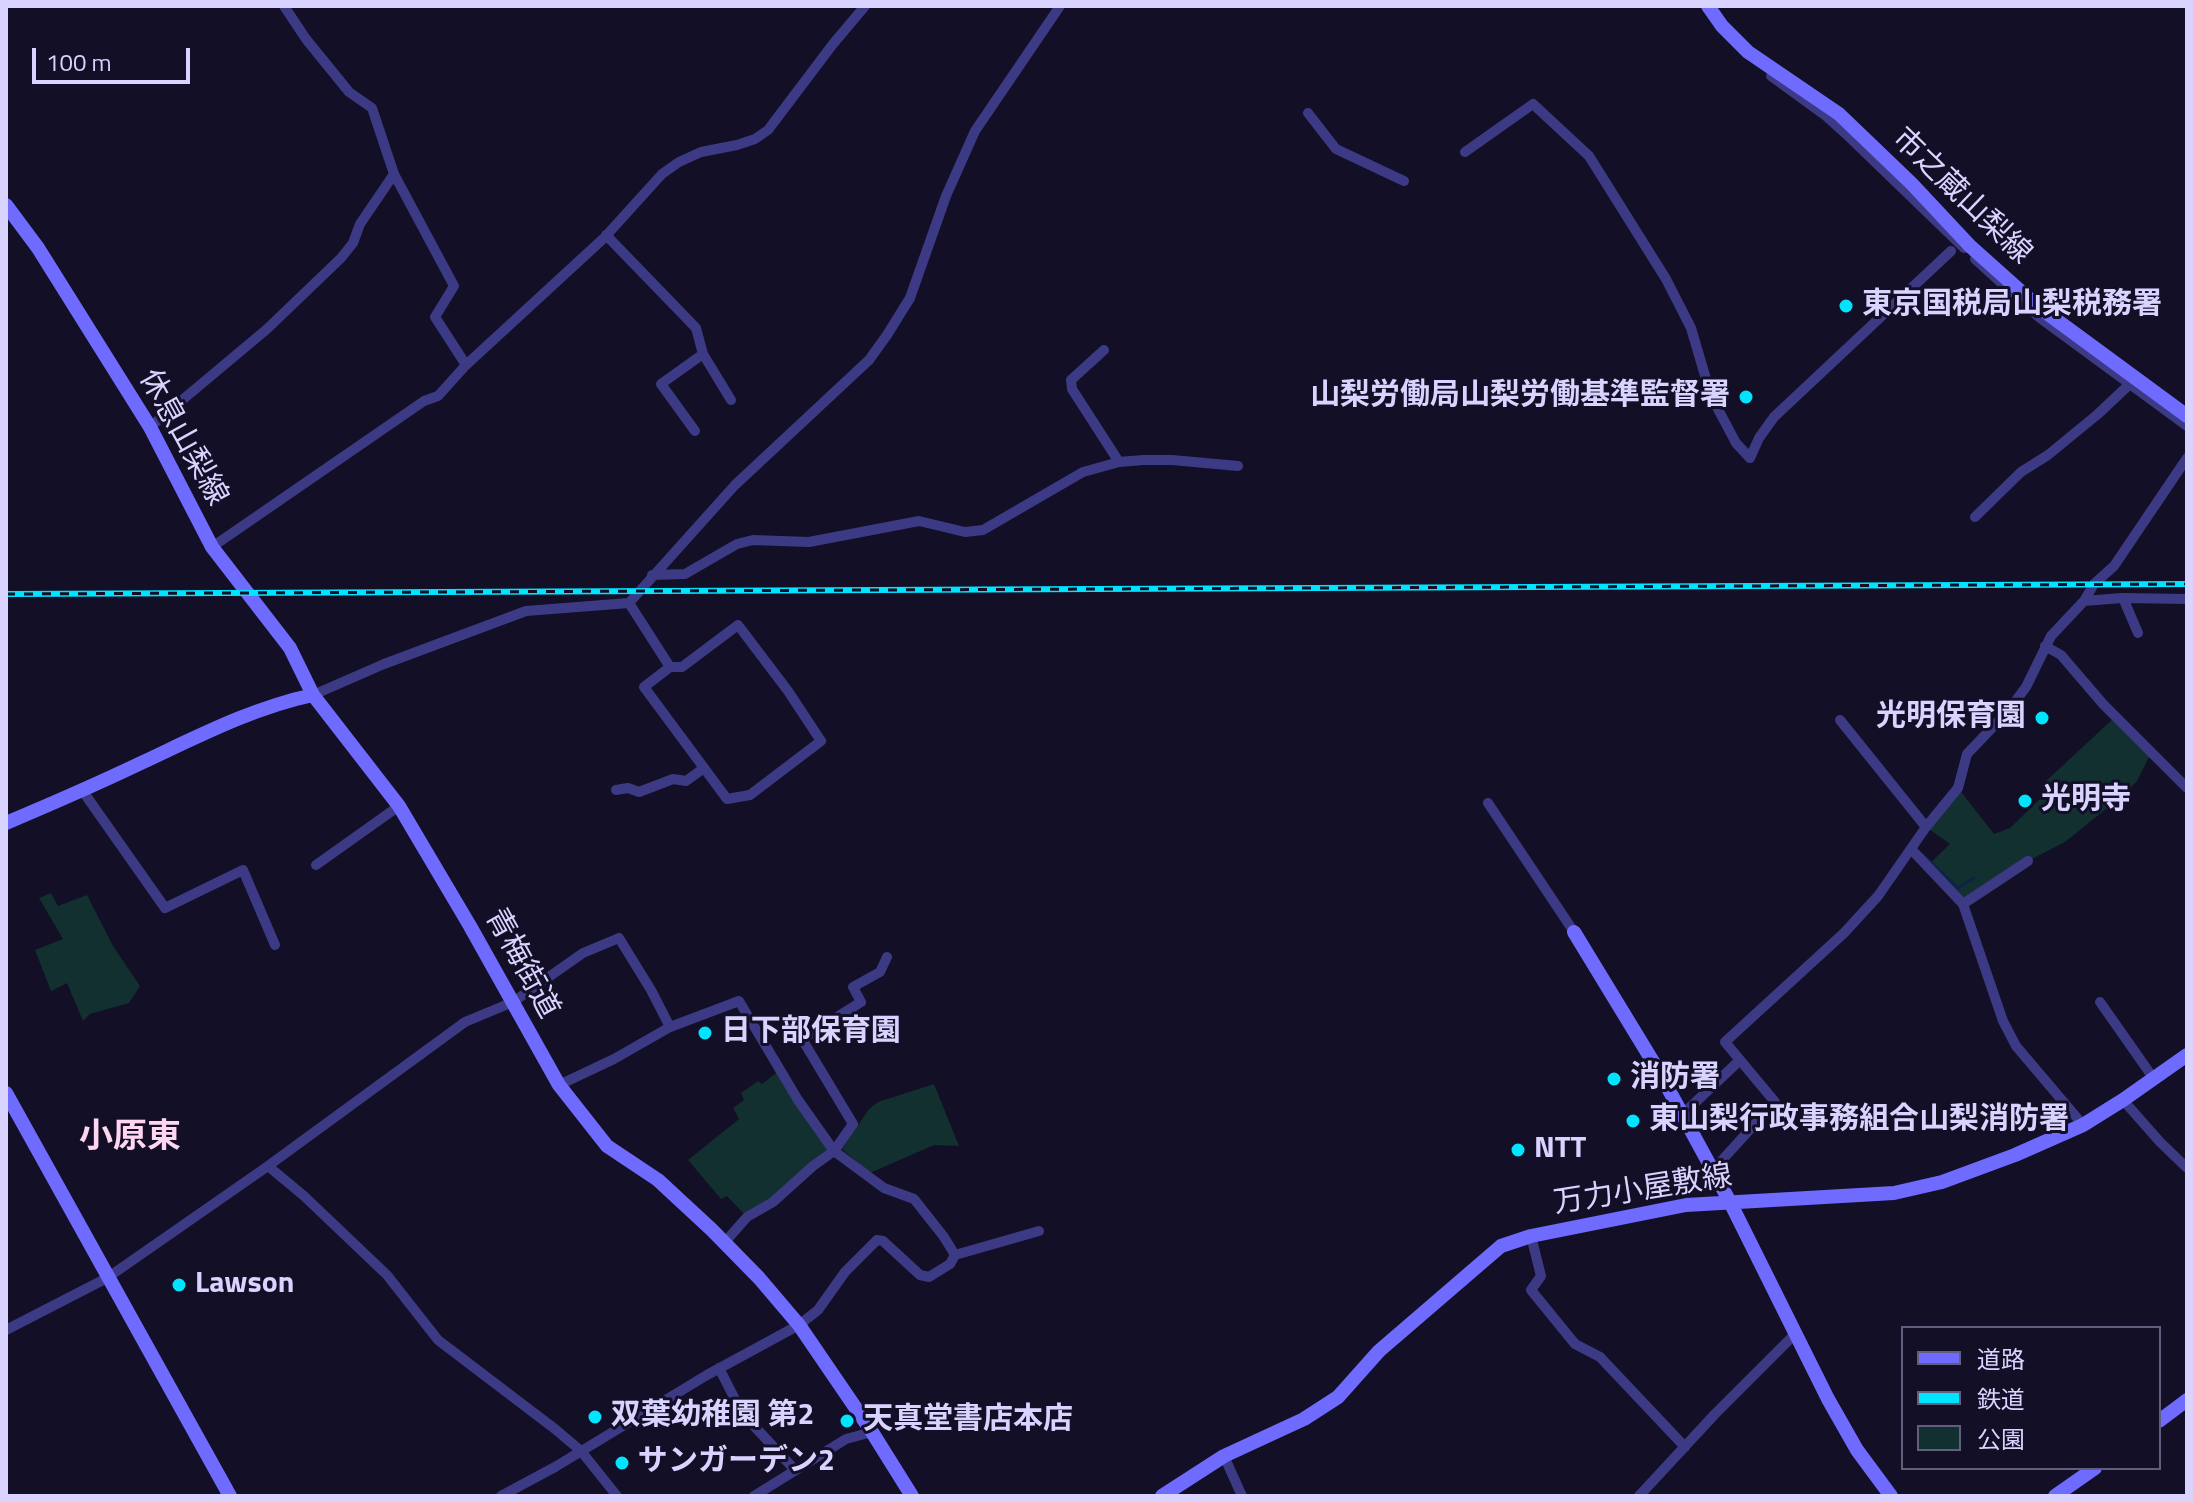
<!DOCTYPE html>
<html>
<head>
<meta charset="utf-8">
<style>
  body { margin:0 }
  #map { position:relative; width:2193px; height:1502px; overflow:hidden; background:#130f26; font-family:"Titillium Web","Noto Sans JP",sans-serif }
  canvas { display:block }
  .frame { position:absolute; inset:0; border:8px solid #d9d4ff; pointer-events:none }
  .legend { position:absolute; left:1901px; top:1326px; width:260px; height:144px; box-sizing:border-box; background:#130f26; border:2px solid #625e7d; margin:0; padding:10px 14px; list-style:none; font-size:24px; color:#d9d4ff }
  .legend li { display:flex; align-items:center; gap:16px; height:40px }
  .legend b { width:40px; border:2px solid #625e7d }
  .scale { position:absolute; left:32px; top:48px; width:158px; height:36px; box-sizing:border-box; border:4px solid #d9d4ff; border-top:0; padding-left:10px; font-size:24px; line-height:28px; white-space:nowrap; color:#d9d4ff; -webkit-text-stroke:6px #130f26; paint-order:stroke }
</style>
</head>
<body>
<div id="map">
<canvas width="2193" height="1502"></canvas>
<div class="frame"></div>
<ul class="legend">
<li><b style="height:10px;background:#6f6bff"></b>道路</li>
<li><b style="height:10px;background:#00e5ff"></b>鉄道</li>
<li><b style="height:22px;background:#12302f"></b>公園</li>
</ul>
<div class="scale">100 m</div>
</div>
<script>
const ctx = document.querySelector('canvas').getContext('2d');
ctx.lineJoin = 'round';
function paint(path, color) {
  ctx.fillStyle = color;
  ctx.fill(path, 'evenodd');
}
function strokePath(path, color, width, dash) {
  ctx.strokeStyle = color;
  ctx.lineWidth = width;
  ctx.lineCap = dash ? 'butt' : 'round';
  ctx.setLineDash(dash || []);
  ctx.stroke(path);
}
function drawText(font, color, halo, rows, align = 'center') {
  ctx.font = font + ' "Titillium Web","Noto Sans JP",sans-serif';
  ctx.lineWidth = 6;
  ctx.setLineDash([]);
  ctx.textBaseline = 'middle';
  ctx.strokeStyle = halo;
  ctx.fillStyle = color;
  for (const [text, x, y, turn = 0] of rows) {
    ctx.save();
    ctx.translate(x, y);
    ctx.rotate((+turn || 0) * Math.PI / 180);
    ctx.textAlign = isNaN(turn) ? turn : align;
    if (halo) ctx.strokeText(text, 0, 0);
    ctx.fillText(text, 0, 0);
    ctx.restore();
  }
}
const green = new Path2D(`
  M2116 716 2151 753 2137 781 2121 797 2065 842 2028 861 1963 904 1927 866 1950 844 1926 827 1958 788 1994 834 2010 828 2040 799 2045 782Z
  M51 893 58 906 87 895 113 946 140 986 129 1003 90 1014 83 1021 67 983 51 991 35 950 63 939 39 898Z
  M780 1070 833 1145 813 1166 747 1217 727 1196 721 1199 688 1160 739 1119 733 1108 744 1100 741 1093 758 1081 762 1084Z
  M934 1084 959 1146 934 1145 870 1173 842 1149 869 1109 878 1102Z`);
const stream = new Path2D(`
  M1923 855 1958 888 1974 878`);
const street = new Path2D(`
  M284 6 306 39 349 92 372 108 394 174 454 286 435 317 466 365
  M1771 76 1826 116 1846 134 1964 248
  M1308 113 1336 149 1404 181
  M1465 152 1533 104 1589 156 1666 279 1691 328 1711 396 1736 443 1750 458 1759 438 1774 417 1951 251
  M606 235 696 328 703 354 731 400
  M1975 259 2040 318 2187 426
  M1104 350 1071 380 1072 389 1119 462
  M150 427 267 329 341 258 353 243 360 224 394 174
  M695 431 661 384 703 354
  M1975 517 2021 472 2048 455 2098 414 2133 381
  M212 547 424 401 438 396 466 365 604 238 662 174 679 162 701 152 737 145 755 139 768 130 833 44 865 6
  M652 575 685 574 737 544 753 540 809 542 919 521 965 532 983 530 1083 472 1119 462 1143 460H1172L1238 466
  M2123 598 2138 633
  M2084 601 2122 598 2187 599
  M629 603 670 667
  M738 625 788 691 821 741 750 795 727 799 644 687 670 667H682Z
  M2045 646 2061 655 2103 704 2187 788
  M313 695 384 664 526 611 629 603 735 485 869 360 887 335 910 298 946 196 975 131 1060 6
  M1840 720 1926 827
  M82 790 165 908 243 870 275 945
  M616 790 628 788 639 792 673 779 686 781 704 768
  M1488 803 1574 932
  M1912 850 1963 904 2003 1021 2016 1046 2083 1125
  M316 865 399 806
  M1963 904 2028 861
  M2100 1002 2154 1079
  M559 1085 614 1059 670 1027 739 1001 798 1100 834 1151 884 1188 914 1199 944 1237 955 1255
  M2123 1100 2160 1142 2187 1168
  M1683 1114 1740 1060
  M268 1166 304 1196 387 1275 438 1340 555 1429 581 1451 617 1496
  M1713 1170 1775 1102 1725 1042 1844 933 1878 896 1926 827 1958 788 1967 754 2009 710 2026 687 2051 636 2084 601 2094 584 2114 566 2187 458
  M1531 1236 1541 1276 1531 1290 1575 1344 1600 1357 1685 1447
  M724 1243 747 1217 773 1202 813 1166 834 1151 853 1124 802 1039 861 1002 853 987 880 972 887 957
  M6 1330 107 1278 268 1166 465 1022 513 1002 583 953 619 938 651 990 670 1027
  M719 1368 742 1413 795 1470
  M1224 1456 1242 1496
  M501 1496 555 1467 707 1375 799 1325 818 1310 845 1272 877 1240 883 1241 920 1275 929 1277 950 1264 955 1255 1039 1231
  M754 1496 846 1439 872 1432
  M1639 1496 1715 1414 1796 1333`);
const secondary = new Path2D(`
  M1708 6 1722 26 1748 52 1839 114 1912 184 1970 246 2036 305 2187 416
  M6 205 38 248 150 427 212 547 290 648 313 695 399 806 470 926 559 1085 607 1146 658 1180 712 1230 759 1278 799 1325 872 1432 912 1496
  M6 823C51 804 97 784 141 763 197 737 252 708 313 695
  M1574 932 1658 1070 1730 1202 1828 1399 1857 1450 1891 1496
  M6 1093 230 1496
  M2159 1421 2187 1400
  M1162 1496 1224 1456 1304 1419 1338 1397 1379 1351 1501 1246 1531 1236 1686 1205 1894 1193 1942 1182 2015 1155 2083 1125 2123 1100 2187 1055
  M2055 1496 2095 1468`);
const rail = new Path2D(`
  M6 594 2187 584`);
const markers = [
  [1846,306,8,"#00e5ff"],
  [1746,397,8,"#00e5ff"],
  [2042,718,8,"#00e5ff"],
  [2025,801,8,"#00e5ff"],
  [705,1033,8,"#00e5ff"],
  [1614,1079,8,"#00e5ff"],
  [1633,1121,8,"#00e5ff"],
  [1518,1150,8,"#00e5ff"],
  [179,1285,8,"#00e5ff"],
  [595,1417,8,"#00e5ff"],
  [847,1421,8,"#00e5ff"],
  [622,1463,8,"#00e5ff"]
];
const streetNames = [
  ["市之蔵山梨線",1961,197,44],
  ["休息山梨線",182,438,61],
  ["青梅街道",521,964,61],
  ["万力小屋敷線",1643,1191,-9]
];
const poiNames = [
  ["東京国税局山梨税務署",1862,306],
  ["山梨労働局山梨労働基準監督署",1730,397,"right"],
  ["光明保育園",2026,718,"right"],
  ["光明寺",2041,801],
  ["日下部保育園",721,1033],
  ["消防署",1630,1079],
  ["東山梨行政事務組合山梨消防署",1649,1121],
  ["NTT",1534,1150],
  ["Lawson",195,1285],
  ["双葉幼稚園 第2",611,1417],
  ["天真堂書店本店",863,1421],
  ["サンガーデン2",638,1463]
];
const quarterNames = [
  ["小原東",130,1139]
];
paint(green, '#12302f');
strokePath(stream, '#0c2248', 3);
strokePath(street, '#3d3a85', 10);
strokePath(secondary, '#6f6bff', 14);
strokePath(rail, '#00e5ff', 6);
strokePath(rail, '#130f26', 3, [9]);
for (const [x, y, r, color] of markers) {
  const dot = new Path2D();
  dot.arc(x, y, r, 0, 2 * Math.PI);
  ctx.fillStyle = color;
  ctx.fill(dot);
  strokePath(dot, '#130f26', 3);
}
drawText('30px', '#d9d4ff', '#130f26', streetNames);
drawText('bold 30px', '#d9d4ff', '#130f26', poiNames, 'left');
drawText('bold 34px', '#ffd6f0', '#130f26', quarterNames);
</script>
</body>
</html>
